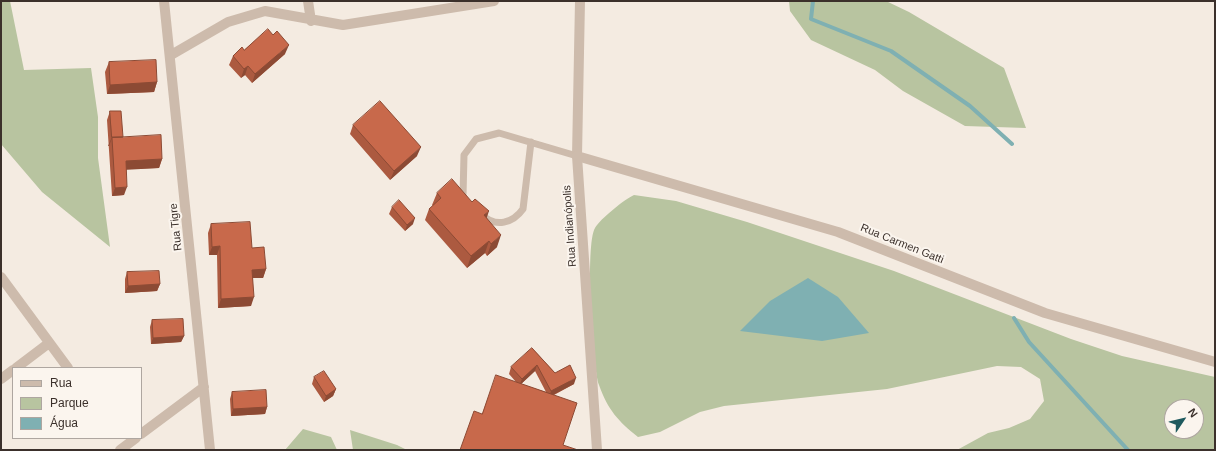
<!DOCTYPE html>
<html>
<head>
<meta charset="utf-8">
<style>
  body { margin:0 }
  #map { position:relative; width:1216px; height:451px; overflow:hidden; background:#f4ebe1; font-family:Helvetica,sans-serif }
  canvas { display:block }
  .frame { position:absolute; inset:0; border:2px solid #3b302b; pointer-events:none }
  .legend { position:absolute; left:12px; top:367px; width:130px; height:72px; box-sizing:border-box; background:#fbf5ee; border:1px solid #aea6a0; margin:0; padding:5px 7px; list-style:none; font-size:12px; color:#3b302b }
  .legend li { display:flex; align-items:center; gap:8px; height:20px }
  .legend b { width:20px; border:1px solid #aea6a0 }
  .north { position:absolute; left:1164px; top:399px; width:40px; height:40px; box-sizing:border-box; background:#fbf5ee; border:1px solid #aea6a0; border-radius:50%; rotate:55deg; font-size:11px; font-weight:700; line-height:16px; text-align:center; color:#3b302b }
  .north::after { content:''; display:block; margin:auto; width:14px; height:18px; background:#1f5a5e; clip-path:polygon(50% 0,100% 100%,50% 72%,0 100%) }
</style>
</head>
<body>
<div id="map">
<canvas width="1216" height="451"></canvas>
<div class="frame"></div>
<ul class="legend">
<li><b style="height:5px;background:#cdbbac"></b>Rua</li>
<li><b style="height:11px;background:#b8c4a0"></b>Parque</li>
<li><b style="height:11px;background:#7fb0b2"></b>Água</li>
</ul>
<div class="north">N</div>
</div>
<script>
const ctx = document.querySelector('canvas').getContext('2d');
ctx.lineJoin = 'round';
function paint(path, color) {
  ctx.fillStyle = color;
  ctx.fill(path, 'evenodd');
}
function strokePath(path, color, width, dash) {
  ctx.strokeStyle = color;
  ctx.lineWidth = width;
  ctx.lineCap = dash ? 'butt' : 'round';
  ctx.setLineDash(dash || []);
  ctx.stroke(path);
}
function drawText(font, color, halo, rows, align = 'center') {
  ctx.font = font + ' Helvetica,sans-serif';
  ctx.lineWidth = 4;
  ctx.setLineDash([]);
  ctx.textBaseline = 'middle';
  ctx.strokeStyle = halo;
  ctx.fillStyle = color;
  for (const [text, x, y, turn = 0] of rows) {
    ctx.save();
    ctx.translate(x, y);
    ctx.rotate((+turn || 0) * Math.PI / 180);
    ctx.textAlign = isNaN(turn) ? turn : align;
    if (halo) ctx.strokeText(text, 0, 0);
    ctx.fillText(text, 0, 0);
    ctx.restore();
  }
}
const green = new Path2D(`
  M1 1H10L24 70 91 68 98 117V158L110 247 42 192 1 144Z
  M789 1H886L909 12 1004 68 1026 128 965 126 903 91 875 70 811 40 790 11Z
  M634 195 676 201 747 222 894 271 1071 339 1122 356 1215 377V450H957L988 433 1009 428 1030 419 1044 401 1040 379 1021 367 997 366 887 389 724 406 700 412 660 432 638 437C618 421 608 410 599 385 592 364 585 244 595 228 600 219 625 199 634 195ZM1172 407H1196V431H1172Z
  M303 429 331 437 337 450H285Z
  M350 430 397 445 407 450H353Z`);
const water = new Path2D(`
  M808 278 838 297 869 333 822 341 740 331 770 301Z`);
const stream = new Path2D(`
  M813 1 811 19 891 51 970 106 1012 144
  M1014 318 1029 342 1128 450`);
const service = new Path2D(`
  M464 198 463 196 464 155 476 139 499 133 577 156
  M482 215C496 228 513 223 523 209L531 142`);
const minor = new Path2D(`
  M164 1 210 450
  M308 1 311 21
  M580 1 577 156 838 232 1045 313 1215 362
  M171 55 228 22 265 11 343 25 494 1
  M1 277 68 368
  M16 368 49 343
  M1 379 13 370
  M141 434 204 387
  M120 450 136 438`);
const tertiary = new Path2D(`
  M577 156 597 450`);
const wall = new Path2D(`
  M244 50 285 54 252 83 245 75 241 78 229 65 233 56Z
  M109 62 157 82 154 92 107 94 105 72Z
  M110 111 122 137 162 159 159 168 126 169 124 195 112 196 107 120Z
  M353 125 417 156 390 180 350 134Z
  M437 193 487 218 497 247 487 256 485 253 467 268 425 220 429 209 433 206 432 205Z
  M392 207 413 224 405 231 389 214Z
  M211 224 252 248 266 269 263 278H253L251 306 218 308 217 255H209L208 233Z
  M127 272 160 284 157 291 125 293V279Z
  M152 320 184 336 181 342 151 344 150 327Z
  M532 348 555 373 574 384 554 395 482 414 516 382 509 374 511 367ZM535 371 546 392 521 384Z
  M314 377 336 389 333 396 324 402 312 384Z
  M232 392 267 407 265 414 231 416 230 399Z`);
const shadedWall = new Path2D(`
  M289 45 285 54 252 83 255 74Z
  M248 66 245 75 241 78 244 69Z
  M157 82 154 92 107 94 110 85Z
  M112 137V138L109 146H108Z
  M421 147 417 156 390 180 394 171Z
  M162 159 159 168 123 170 126 161Z
  M127 187 124 195 112 196 115 188Z
  M489 211 485 223 484 215Z
  M415 218 413 224 405 231 407 225Z
  M501 235 497 247 487 256 491 244Z
  M489 241 485 253 467 268 471 256Z
  M220 246 217 255H209L212 247Z
  M266 269 263 278H249L252 270Z
  M160 284 157 291 125 293 128 286Z
  M254 297 251 306 218 308 221 299Z
  M184 336 181 342 151 344 153 338Z
  M537 365 535 371 519 386 522 379Z
  M576 378 574 384 549 397 551 391Z
  M336 389 333 396 324 402 326 396Z
  M267 407 265 414 231 416 233 409Z`);
const building = new Path2D(`
  M268 29 273 35 277 31 289 45 255 74 248 66 244 69 233 56 242 47 244 50Z
  M156 60 157 82 110 85 109 62Z
  M380 101 421 147 394 171 353 125Z
  M110 111H121L123 137H112Z
  M161 135 162 159 126 161 127 187 115 188 112 138Z
  M452 179 472 202 475 199 489 211 484 215 501 235 491 244 489 241 471 256 429 209 441 198 437 193Z
  M399 200 415 218 407 225 392 207Z
  M250 222 252 248 264 247 266 269 252 270 254 297 221 299 220 246 212 247 211 224Z
  M159 271 160 284 128 286 127 272Z
  M183 319 184 336 153 338 152 320Z
  M532 348 555 373 570 365 576 378 551 391 537 365 522 379 511 367Z
  M324 371 336 389 326 396 314 377Z
  M496 375 577 403 563 445 578 450H460L474 411 482 414Z
  M266 390 267 407 233 409 232 392Z`);
const streetNames = [
  ["Rua Indianópolis",570,226,-94],
  ["Rua Tigre",176,227,-96],
  ["Rua Carmen Gatti",902,244,22]
];
paint(green, '#b8c4a0');
paint(water, '#7fb0b2');
strokePath(stream, '#7fb0b2', 4);
strokePath(service, '#cdbbac', 7);
strokePath(minor, '#cdbbac', 10);
strokePath(tertiary, '#cdbbac', 10);
paint(wall, '#ac5a40');
paint(shadedWall, '#8c4a34');
paint(building, '#c8694b');
strokePath(building, '#8c4a34', 1);
drawText('11px', '#3b302b', '#fbf5ee', streetNames);
</script>
</body>
</html>
